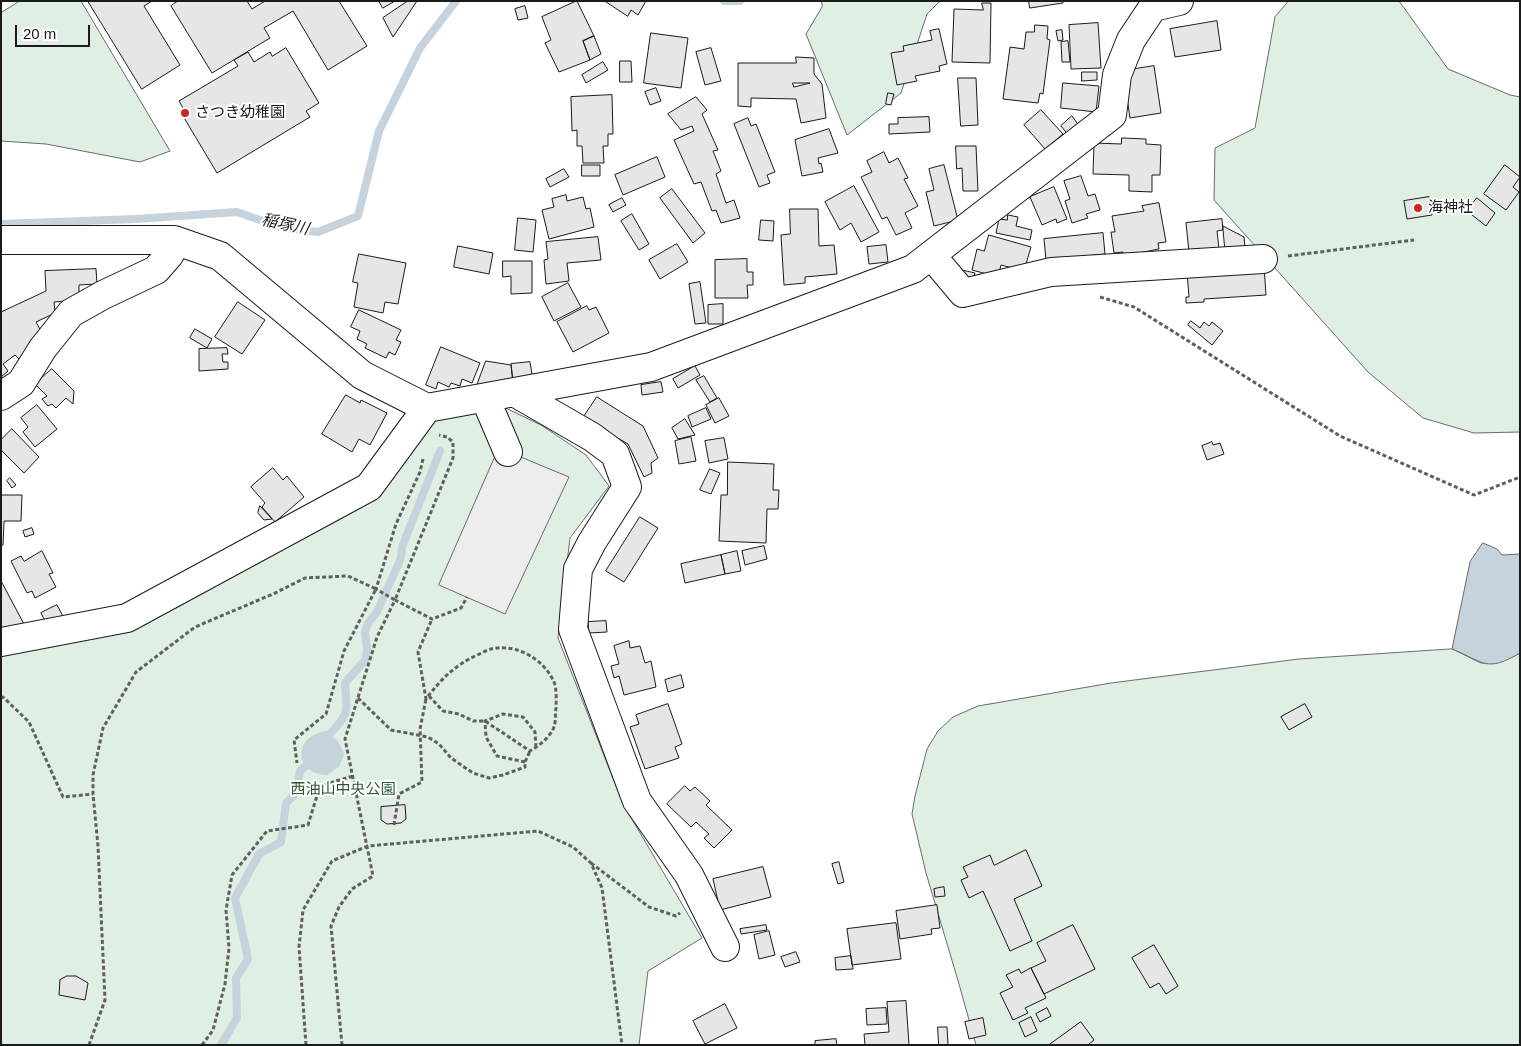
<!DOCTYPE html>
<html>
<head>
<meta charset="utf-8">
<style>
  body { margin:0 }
  #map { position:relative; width:1521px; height:1046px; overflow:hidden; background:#fff; font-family:Helvetica,sans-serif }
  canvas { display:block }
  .frame { position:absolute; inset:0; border:2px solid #1a1a1a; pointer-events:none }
  .scale { position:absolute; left:15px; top:25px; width:75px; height:22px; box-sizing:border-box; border:2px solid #1a1a1a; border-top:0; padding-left:6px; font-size:15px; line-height:18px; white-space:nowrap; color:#1a1a1a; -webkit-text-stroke:4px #fff; paint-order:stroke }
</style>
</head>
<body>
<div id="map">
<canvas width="1521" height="1046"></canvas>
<div class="frame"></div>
<div class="scale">20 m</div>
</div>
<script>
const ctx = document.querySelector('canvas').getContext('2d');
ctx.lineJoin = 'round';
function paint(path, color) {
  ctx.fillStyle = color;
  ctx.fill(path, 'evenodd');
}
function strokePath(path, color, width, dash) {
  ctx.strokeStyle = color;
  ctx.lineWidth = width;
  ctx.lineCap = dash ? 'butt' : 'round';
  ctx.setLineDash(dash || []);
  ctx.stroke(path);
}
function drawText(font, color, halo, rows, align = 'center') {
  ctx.font = font + ' Helvetica,"Noto Sans JP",sans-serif';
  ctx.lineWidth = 4;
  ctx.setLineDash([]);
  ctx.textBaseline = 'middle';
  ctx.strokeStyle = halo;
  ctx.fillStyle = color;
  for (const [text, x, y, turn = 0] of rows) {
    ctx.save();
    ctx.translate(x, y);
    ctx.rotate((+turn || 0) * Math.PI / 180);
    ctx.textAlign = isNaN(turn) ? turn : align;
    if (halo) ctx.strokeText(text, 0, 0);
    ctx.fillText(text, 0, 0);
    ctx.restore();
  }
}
const green = new Path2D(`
  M20 1H81L170 151 140 162 46 144 1 141V13Z
  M822 1H940L927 14 901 93 847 135 806 34 822 7Z
  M1289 1H1399L1448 69 1510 95 1520 97V432L1474 433 1423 418 1368 372 1214 200 1215 148 1255 128 1275 17Z
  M485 398 541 425 586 455 609 486 570 538 558 638 623 804 702 938 648 971 639 1045H1V642L127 618 369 487 427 408Z
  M1452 649C1457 651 1478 662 1481 663 1494 664 1509 659 1520 653V1045H976L959 984 926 873 912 814 915 796 927 749 938 731 953 717 978 706 1111 683 1299 659Z`);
const parking = new Path2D(`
  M499 448 569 477 505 614 439 585Z`);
const water = new Path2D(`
  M1483 543 1497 549 1502 555 1520 554V653C1486 673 1484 662 1452 649L1470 562Z`);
const stream = new Path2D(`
  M724 1H740
  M1 224 136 219 237 212 280 227 318 232 358 216 379 131 420 48 456 1
  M324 753 326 751 328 754 326 758H321L317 755 319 749 324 747 329 749 332 753 331 759 328 762H320L314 758V750L317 745 325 743 334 748 335 754 334 761 325 767 312 762C305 748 314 737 329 739L335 744 340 754 336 764 326 771C298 769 298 737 329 735 350 713 347 712 345 683L366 659 367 648 365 632 368 623 377 612 401 558 402 547 440 451
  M221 1045 237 1018 236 978 248 959 235 898 259 854 281 842 286 803 296 793 300 771 309 763`);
const building = new Path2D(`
  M88 1H152L144 6 180 65 142 89Z
  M178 1H247L252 9 265 1H339L367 46 328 70 293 11 264 28 270 38 212 73 171 6Z
  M379 1H395L383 8Z
  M408 1H417L393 37 383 18Z
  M577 1 594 36 583 41 590 60 559 72 545 43 551 40 542 17Z
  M605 1H646L638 15 631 10 628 16Z
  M1029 1H1063V3L1030 8Z
  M982 3H991L990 63 952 62 954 9 983 10Z
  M525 6 528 18 518 20 515 9Z
  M1217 21 1221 50 1175 57 1170 29Z
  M1098 23 1101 68 1071 69 1069 25Z
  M1035 25 1048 26 1047 39 1050 40 1043 94 1040 93 1038 103 1003 99 1010 47 1024 49 1026 32H1034Z
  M939 29 947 64 939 66 940 71 915 76 917 81 897 85 891 53 904 51 903 46 932 40 930 31Z
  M1062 30 1063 40 1058 41 1056 31Z
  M651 33 688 38 681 88 644 83Z
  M594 36 601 54 590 60 583 41Z
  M1068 41 1070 62H1062L1061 42Z
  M286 48 319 103 306 111 310 117 217 173 180 111 183 108 179 101 238 66 234 60 248 52 254 62 270 52 272 56Z
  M711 48 721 81 705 85 696 52Z
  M796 57 814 58V74L822 84 826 118 801 123 796 99 751 98V107L738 106V63H796ZM793 83H810L794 87Z
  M620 61H631L632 82H620Z
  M603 62 608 70 586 83 582 75Z
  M1154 66 1161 113 1130 118 1123 71Z
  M1082 72H1097V80L1082 81Z
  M958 78H976L978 125 961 126Z
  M1063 83 1099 86 1096 112 1061 108Z
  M656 88 661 101 650 105 645 92Z
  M888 93 894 94 891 105 886 104Z
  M612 95 613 134H608V146H603L604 163H583L582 146H577V130L572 131 571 97Z
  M696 97 707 110 702 114 718 150 713 151 721 171 716 174 726 203 734 200 740 218 721 223 716 210 712 211 701 182 694 184 674 140 694 131 692 126 681 130 668 114Z
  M1041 110 1063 134 1045 149 1024 125Z
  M1072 116 1080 127 1069 136 1061 126Z
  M929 117 930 132 889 134V124H898V118Z
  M748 118 751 126 756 124 775 172 767 175 770 183 759 187 734 124Z
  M829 129 838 153 818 158 819 164 821 163 823 172 802 176 795 140Z
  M1122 138 1146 139V144L1161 145 1160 175H1152V192L1129 191V175L1093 174 1094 143 1121 144Z
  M956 146H976L978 191H963L962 168 957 169Z
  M884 152 889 163 898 158 908 178 904 179 918 206 905 213 912 228 896 235 887 217 882 219 861 177 872 172 867 161Z
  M657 157 665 177 623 195 615 175Z
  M582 165H600V176H582Z
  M944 165 958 220 934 226 926 192 934 190 929 169Z
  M1505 165 1520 177 1513 187 1519 192 1506 210 1484 194Z
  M564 169 569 177 550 187 546 179Z
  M1081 176 1088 196 1095 194 1100 210 1086 214 1088 218 1072 223 1065 201 1070 199 1064 181Z
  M854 186 879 232 861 242 851 223 840 230 825 202Z
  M1054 187 1067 219 1057 223 1056 219 1042 225 1030 197Z
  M672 189 705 233 693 243 660 198Z
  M566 195 567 201 583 197 586 209 590 208 594 227 549 239 542 210 554 207 552 199Z
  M1429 197 1432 215 1407 219 1404 201Z
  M622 198 626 205 613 212 609 205Z
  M1477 198 1495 213 1486 226 1467 211Z
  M1159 203 1166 242 1158 243 1159 249 1124 256 1123 252 1114 253 1111 232H1115L1112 216 1144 211 1142 206Z
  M790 209H818L819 246 834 245 837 274 805 277V283L784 285 781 235 790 234Z
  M632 214 649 244 639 250 621 221Z
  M1008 215 1018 217 1016 226 1032 230 1030 240 996 233 999 219 1007 220Z
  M518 218 536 220 533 252 515 250Z
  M1222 219 1223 230 1217 231 1220 258 1190 262 1186 223Z
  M761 220 774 221 773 241 759 240Z
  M1223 226 1244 237 1246 257 1226 258Z
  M1103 233 1105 254 1046 260 1044 239Z
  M989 235 1031 247 1024 271 1001 265 998 277 972 270 977 249 984 251Z
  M598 237 601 260 567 263 569 281 546 284 544 260 548 259 546 242Z
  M677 244 688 262 660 279 649 260Z
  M886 245 888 262 869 264 867 247Z
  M458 246 493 253 489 274 454 267Z
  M359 254 406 263 398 304 385 302 383 313 354 307 358 283 353 282Z
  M747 259V272H753V285H747L748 298H715V260Z
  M503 261H532V293L511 294V276L503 277Z
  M1264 266 1266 295 1204 299V302L1186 303V297H1189L1187 272Z
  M96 269 97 284 79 285V300L54 302 55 313 36 322 44 337 35 347 19 359 15 355 3 364 8 371 1 377V312L46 291 45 271Z
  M962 270 975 273 973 280 960 277Z
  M700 282 706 323 695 324 689 284Z
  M568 283 581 307 554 321 542 297Z
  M238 302 265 320 242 354 215 337Z
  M723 304V324H708V305Z
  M587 306 589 310 596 307 609 333 573 352 557 322Z
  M359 310 401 330 396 340 401 342 395 355 389 352 386 358 365 348 367 344 357 339 360 331 351 327Z
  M1191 321 1200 328 1204 322 1209 326 1212 322 1223 331 1212 345 1188 325Z
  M195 329 212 339 207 348 190 338Z
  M441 347 480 363 472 383 462 379 460 386 451 383 449 387 438 382 436 389 426 385Z
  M227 348 228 354H222L223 362H228V369L199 371V349Z
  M486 361 511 365 513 382 476 388Z
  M530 362 533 381 513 383 511 364Z
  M695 366 700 375 678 388 673 379Z
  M52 369 74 391 73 404 66 398 56 408 52 404 48 406 42 399 47 396 35 384Z
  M704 376 717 398 710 402 696 380Z
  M661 382 663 392 642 395 641 385Z
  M346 395 360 403 361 400 387 413 370 445 359 439 352 452 322 434Z
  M597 397 643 426 658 458 651 463 652 473 644 477 628 444 583 418Z
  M719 398 729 416 715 423 706 405Z
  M37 405 57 429 35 447 23 432 28 427 21 418Z
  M706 408 711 419 692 427 688 416Z
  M685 419 695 435 678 439 672 428Z
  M12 429 39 457 24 473 1 450V440Z
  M691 437 696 461 679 464 675 441Z
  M724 438 728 459 709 463 705 441Z
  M1212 442 1213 445 1220 443 1224 454 1207 460 1202 446Z
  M728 462 774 464 773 490H779L778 509H767L766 543 719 541 721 495H727Z
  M273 468 283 480 287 476 304 497 275 522 262 507 265 503 251 487Z
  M710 469 720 473 711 494 700 490Z
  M10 478 16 485 12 488 7 481Z
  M1 495H22L21 521H4L3 545H1Z
  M260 506 272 519 264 520 258 513Z
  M640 517 658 528 624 582 606 571Z
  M32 528 34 534 25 537 23 531Z
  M764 546 767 559 745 565 742 551Z
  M42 551 53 573 49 574 56 587 35 598 32 591 27 593 11 561 21 556 24 561Z
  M737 551 741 571 725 574 721 555Z
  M721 555 725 574 685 583 681 564Z
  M1 581 24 624 1 632Z
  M57 605 65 620 49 629 41 613Z
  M606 621 607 632 589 633 588 622Z
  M629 641 630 648 640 646 645 663 651 661 656 687 624 695 619 676 614 678 611 666 619 664 614 646Z
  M681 675 684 687 668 692 665 680Z
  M668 704 682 744 675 747 679 758 645 769 630 727 639 724 636 715Z
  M1305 704 1312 717 1289 730 1281 717Z
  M685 786 690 791 695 787 710 801 706 805 732 830 714 848 704 838 709 834 696 822 691 827 667 804Z
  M405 805 406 819 401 823 387 824 381 820V807Z
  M1026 850 1042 886 1014 899 1032 941 1010 951 983 891 969 898 961 880 968 877 963 867 990 855 994 865Z
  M839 862 844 882 838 884 832 864Z
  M763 867 771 897 720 910 713 879Z
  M944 887 945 896 935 897 934 889Z
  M937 905 940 928 931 929 932 934 900 939 896 911Z
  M896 923 901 959 852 965 847 929Z
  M766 925 767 930 741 934 740 929Z
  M1073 925 1095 969 1044 994 1031 968 1046 961 1037 943Z
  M769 931 775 955 759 959 754 935Z
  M1154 945 1178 986 1166 994 1159 983 1150 988 1132 958Z
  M796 952 800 962 785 967 781 957Z
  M851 956 853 969 836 970 835 958Z
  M1031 968 1046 998 1025 1008 1028 1013 1013 1020 1000 993 1013 987 1006 975 1019 969 1021 973Z
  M67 976H76L88 983 85 1000 59 995 60 980Z
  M906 1001 909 1045H865L864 1034 889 1032 887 1002Z
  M725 1004 737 1028 705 1044 693 1021Z
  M886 1008 887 1024 867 1025 866 1009Z
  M1047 1008 1051 1016 1040 1022 1036 1014Z
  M1031 1017 1037 1031 1025 1037 1019 1023Z
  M983 1018 986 1035 969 1039 965 1022Z
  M1081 1022 1094 1040 1088 1045H1049Z
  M938 1027H947L948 1045H939Z
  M836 1039 837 1045H815V1041Z`);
const path = new Path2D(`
  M1288 256 1414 240
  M1100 297 1134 307 1340 436 1474 495 1520 477
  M423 459 420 472 396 524 376 589 395 600 453 458V442L447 437 439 435
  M429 696 443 711 459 714 473 721H485L530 751C539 746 550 737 554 727 556 722 555 714 556 708 556 701 557 689 554 682 544 659 516 643 491 649 487 650 482 653 477 655 454 666 441 679 426 699L418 652 432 619
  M1 698 3 697 29 722 63 797 93 794
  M358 698 391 730 428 737 439 744 451 758 473 773 489 778 503 775 525 767V762L530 751
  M525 762 497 756 486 737 485 721 503 714 523 717 535 732 536 748
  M394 825 399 794 422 782 420 729 426 699
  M591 863 649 907 676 916 680 913
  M89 1045 105 1000 98 846 93 794V775L103 728 136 672 195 627 273 594 305 578 348 576 376 589 344 651 326 714 294 740 297 763
  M202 1045 213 1030 225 984 229 948 226 910 232 875 267 831 308 825 320 786 353 776
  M306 1045 299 947 303 910 332 861 368 846 538 831 573 847 591 863 602 888 622 1045
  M342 1045 331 926 339 907 352 889 373 876 345 739 377 637 395 600 432 619 461 608 467 597`);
const minor = new Path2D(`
  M1 240H174L220 256 362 375 427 408 651 367 913 269 1112 115 1117 75 1131 40 1153 7 1179 1
  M931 255 963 293 1051 272 1263 259
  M514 392 592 437 615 454 627 487 592 542 578 569 573 629 637 801 689 875 725 947
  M1 396 21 383 43 348 71 313 103 295 156 270 170 254 174 240
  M485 398 508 452
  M1 642 127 618 369 487 427 408`);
const markers = [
  [185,113,5,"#c62828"],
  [1418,208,5,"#c62828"]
];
const poiNames = [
  ["さつき幼稚園",195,113],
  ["海神社",1428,208]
];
const parkNames = [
  ["西油山中央公園",343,790]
];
const waterNames = [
  ["稲塚川",285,225,12]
];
paint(green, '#e0efe3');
strokePath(green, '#6a6a6a', 1);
paint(parking, '#ededed');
strokePath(parking, '#6a6a6a', 1);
paint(water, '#c6d2dc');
strokePath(water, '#6a6a6a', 1);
strokePath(stream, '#c6d2dc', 8);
paint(building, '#e6e6e6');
strokePath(building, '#1a1a1a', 1);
strokePath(minor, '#1a1a1a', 30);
strokePath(path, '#5f5f5f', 3, [4, 2.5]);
strokePath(minor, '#fff', 28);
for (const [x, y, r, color] of markers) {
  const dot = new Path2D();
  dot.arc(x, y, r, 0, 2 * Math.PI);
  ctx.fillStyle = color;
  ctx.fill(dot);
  strokePath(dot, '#fff', 2);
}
drawText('15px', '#1a1a1a', '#fff', poiNames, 'left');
drawText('15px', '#2b5a34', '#fff', parkNames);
drawText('italic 16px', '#1a1a1a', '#fff', waterNames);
</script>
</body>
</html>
